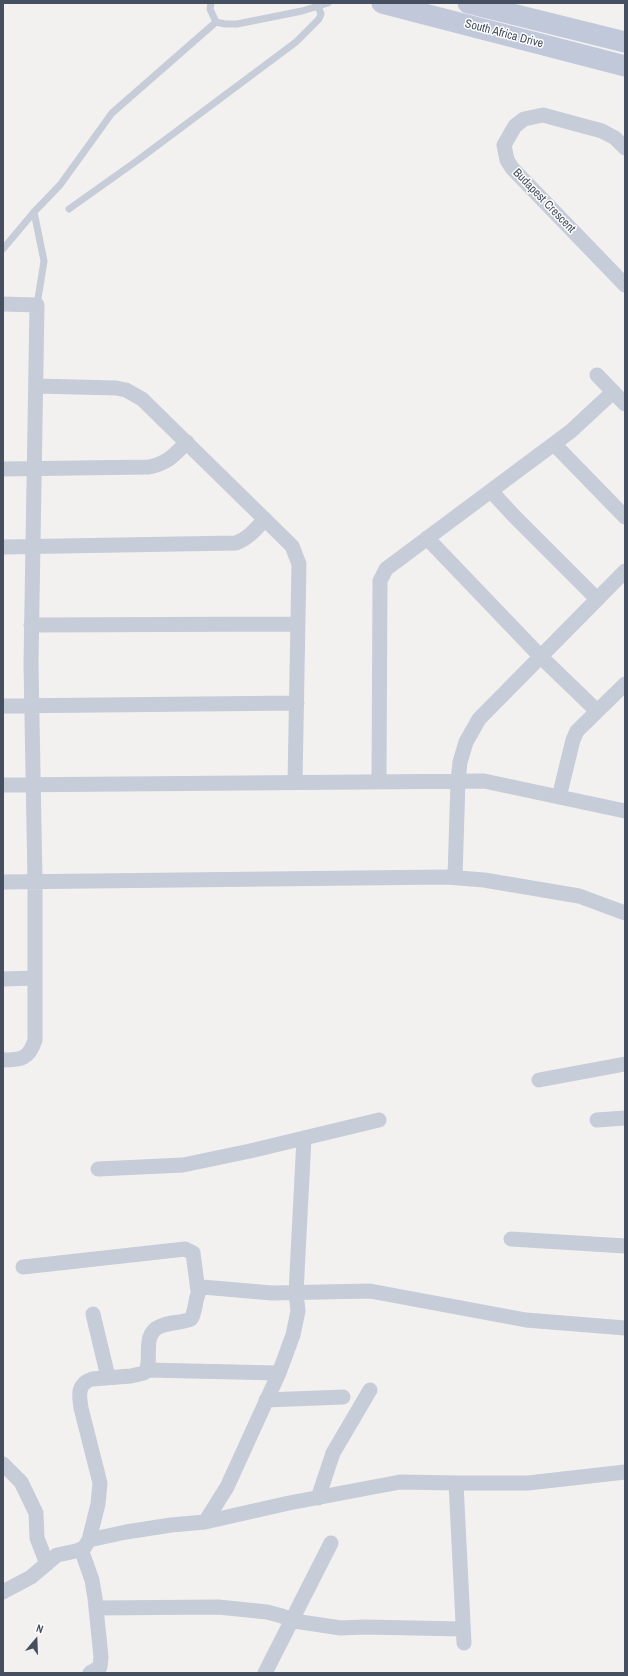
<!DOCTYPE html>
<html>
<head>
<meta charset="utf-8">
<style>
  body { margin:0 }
  #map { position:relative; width:628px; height:1676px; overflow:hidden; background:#f3f1f0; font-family:"Archivo Narrow",sans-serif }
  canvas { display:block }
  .frame { position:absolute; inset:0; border:4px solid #464f5f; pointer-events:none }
  .north { position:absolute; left:16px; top:1620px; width:40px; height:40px; -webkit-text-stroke:3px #fff; paint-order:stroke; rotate:19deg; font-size:11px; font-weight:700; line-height:16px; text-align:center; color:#464f5f }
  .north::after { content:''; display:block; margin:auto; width:14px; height:18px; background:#464f5f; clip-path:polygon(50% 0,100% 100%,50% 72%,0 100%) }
</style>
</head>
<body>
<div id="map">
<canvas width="628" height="1676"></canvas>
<div class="frame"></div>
<div class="north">N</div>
</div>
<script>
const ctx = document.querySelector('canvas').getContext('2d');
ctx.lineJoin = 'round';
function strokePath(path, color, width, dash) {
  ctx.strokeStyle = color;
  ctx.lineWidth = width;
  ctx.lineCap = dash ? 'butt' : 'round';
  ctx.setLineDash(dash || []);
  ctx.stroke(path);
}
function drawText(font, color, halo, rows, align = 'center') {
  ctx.font = font + ' "Archivo Narrow",sans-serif';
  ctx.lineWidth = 3;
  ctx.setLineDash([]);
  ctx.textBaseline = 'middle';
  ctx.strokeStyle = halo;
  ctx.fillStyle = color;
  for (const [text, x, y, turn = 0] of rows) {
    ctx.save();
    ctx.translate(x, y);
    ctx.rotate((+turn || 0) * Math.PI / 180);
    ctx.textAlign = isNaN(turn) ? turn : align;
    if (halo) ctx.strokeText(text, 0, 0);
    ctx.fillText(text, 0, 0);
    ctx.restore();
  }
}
const lane = new Path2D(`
  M211 3 210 9 216 22 225 24H237L302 11 328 3
  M69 209 138 160 296 42 319 19 321 14 318 6
  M34 212 44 261 37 305
  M3 249 34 212 60 185 112 113 216 22`);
const street = new Path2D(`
  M625 148 615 138 602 131 543 115 524 119 515 126 504 145 507 160 512 168 625 285
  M3 304 37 305 31 663 35 881V1040C29 1059 21 1060 3 1060
  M597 375 625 404
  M36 386 116 388 126 390 142 399 292 546 299 564 295 782
  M554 444 625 517
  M3 469 149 467C168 463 173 456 187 442
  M491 491 514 516 597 599
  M427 538 540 656 597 711
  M3 547 236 543C249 538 256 529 265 519
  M31 625 298 624
  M3 706 297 703
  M379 781 380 581 386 569 571 431 613 392
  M3 785 484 781 625 811
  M559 797 573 740 577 731 625 684
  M455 877 458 781 460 762 466 742 479 719 625 571
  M3 882 446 877 484 880 579 896 625 913
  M3 979 35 978
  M539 1080 625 1064
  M597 1120 625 1118
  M98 1169 183 1165 250 1151 379 1120
  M511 1239 625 1246
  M23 1267 185 1249 193 1253 198 1291
  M93 1314 108 1377
  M147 1370 279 1373
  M266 1400 343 1397
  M3 1464 21 1482 36 1513 37 1538 47 1564
  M456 1483 464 1643
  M318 1498 333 1453 370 1390
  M205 1522 227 1487 279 1373 293 1335 298 1311 296 1293 304 1138
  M89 1540 126 1532 171 1525 205 1522 289 1503 400 1482 456 1483H528L625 1472
  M81 1549 92 1580 95 1598 101 1657 100 1667 90 1673
  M3 1592 31 1577 57 1555 76 1551 84 1548 89 1540 98 1504 100 1483 81 1408C79 1395 77 1384 92 1379L131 1376 144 1373C155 1363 139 1334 161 1326 170 1322 182 1323 191 1319 197 1309 194 1296 202 1287L272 1293 370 1291 526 1320 625 1328
  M96 1608 218 1607 267 1612 282 1616 294 1621 341 1628 364 1627 463 1629
  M265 1673 331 1543`);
const secondary = new Path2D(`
  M382 3 625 66
  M468 3 625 42`);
const streetNames = [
  ["South Africa Drive",504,34,15],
  ["Budapest Crescent",544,201,46]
];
strokePath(lane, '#c6ccd8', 7);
strokePath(street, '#c6ccd8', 15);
strokePath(secondary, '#c1c8da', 21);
drawText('12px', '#464f5f', '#fff', streetNames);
</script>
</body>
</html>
